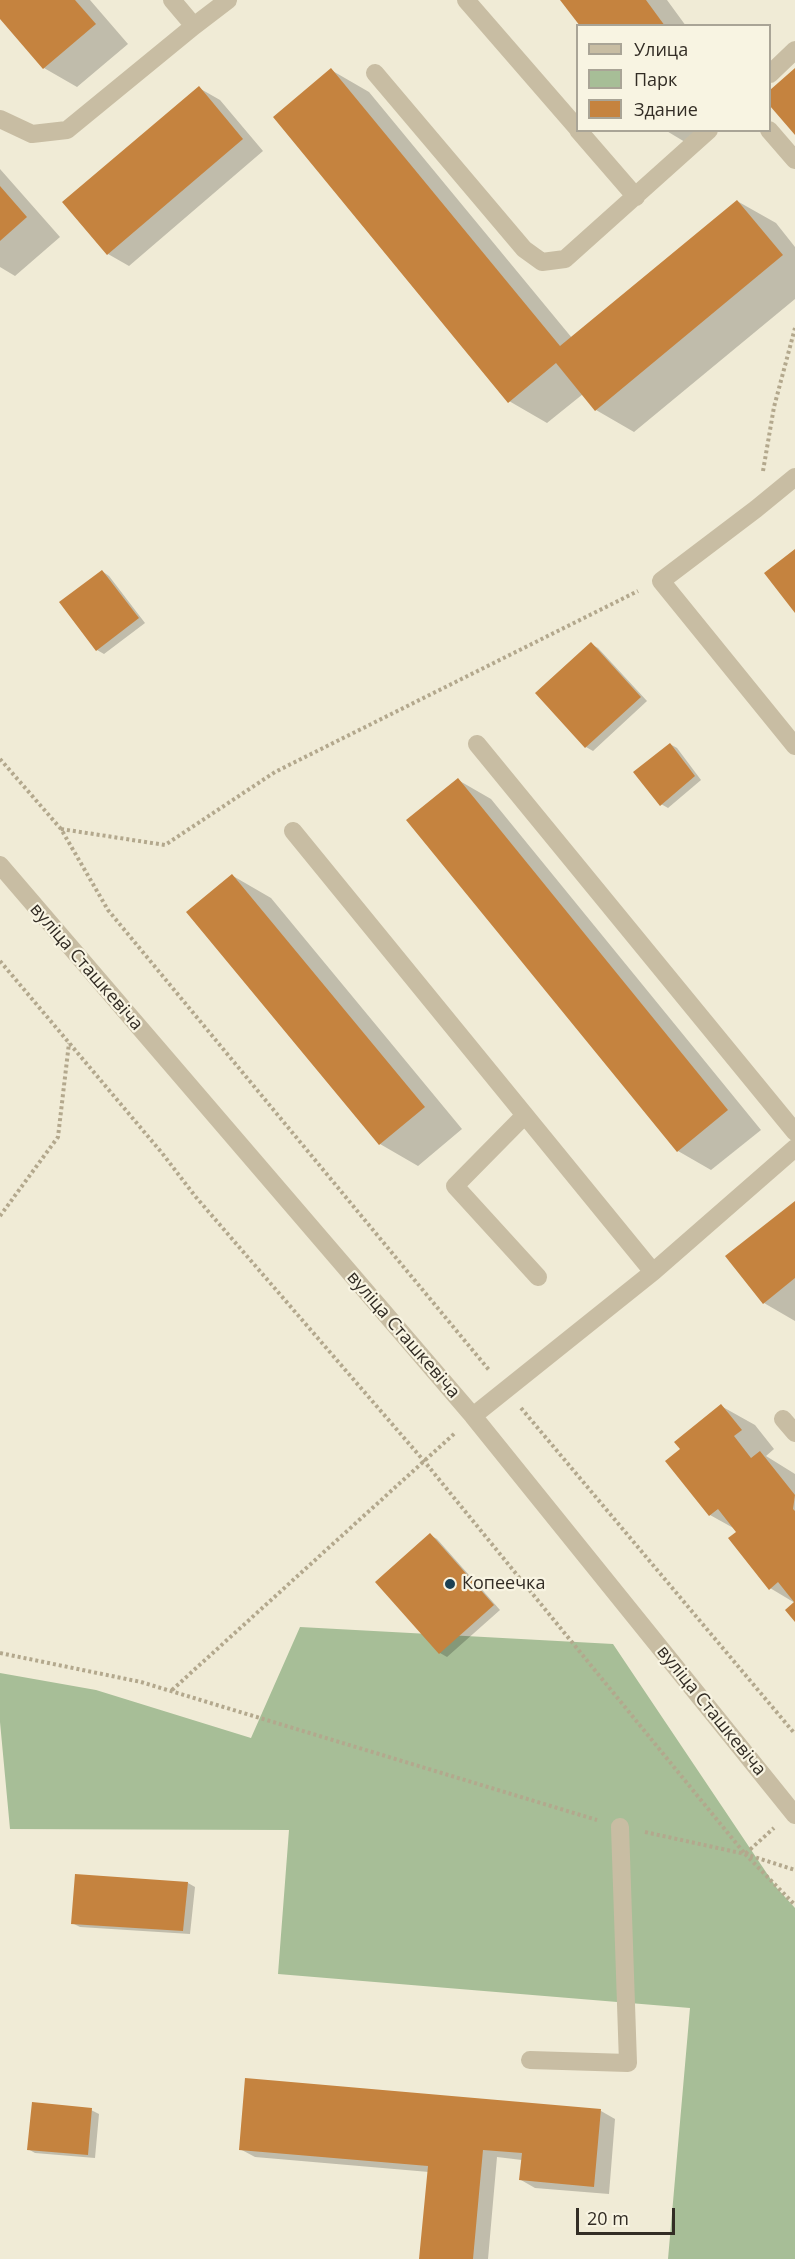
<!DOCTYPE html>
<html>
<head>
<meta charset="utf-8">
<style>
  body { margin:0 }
  #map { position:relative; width:795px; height:2259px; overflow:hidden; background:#f0ebd6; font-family:"Open Sans",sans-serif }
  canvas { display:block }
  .legend { position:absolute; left:576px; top:24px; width:195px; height:108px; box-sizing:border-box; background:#f8f4e2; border:2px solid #a9a496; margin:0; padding:8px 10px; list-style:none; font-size:18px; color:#332d25 }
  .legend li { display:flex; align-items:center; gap:12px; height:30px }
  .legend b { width:30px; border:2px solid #a9a496 }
  .scale { position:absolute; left:576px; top:2208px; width:99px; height:27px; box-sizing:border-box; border:3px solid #332d25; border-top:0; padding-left:8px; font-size:18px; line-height:21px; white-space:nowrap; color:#332d25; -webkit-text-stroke:4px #f8f4e2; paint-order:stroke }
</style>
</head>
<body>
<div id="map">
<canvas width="795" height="2259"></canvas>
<ul class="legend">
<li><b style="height:8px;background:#c8bda3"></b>Улица</li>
<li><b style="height:16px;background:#a7be97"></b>Парк</li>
<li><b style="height:16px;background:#c5833f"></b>Здание</li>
</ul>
<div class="scale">20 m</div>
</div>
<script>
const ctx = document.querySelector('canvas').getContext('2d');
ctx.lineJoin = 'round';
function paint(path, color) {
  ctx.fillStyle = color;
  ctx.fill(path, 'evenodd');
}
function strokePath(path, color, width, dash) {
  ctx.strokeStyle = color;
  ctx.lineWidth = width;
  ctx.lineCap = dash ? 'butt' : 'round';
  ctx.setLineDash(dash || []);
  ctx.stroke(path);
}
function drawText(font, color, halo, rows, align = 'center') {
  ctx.font = font + ' "Open Sans",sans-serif';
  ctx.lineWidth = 4.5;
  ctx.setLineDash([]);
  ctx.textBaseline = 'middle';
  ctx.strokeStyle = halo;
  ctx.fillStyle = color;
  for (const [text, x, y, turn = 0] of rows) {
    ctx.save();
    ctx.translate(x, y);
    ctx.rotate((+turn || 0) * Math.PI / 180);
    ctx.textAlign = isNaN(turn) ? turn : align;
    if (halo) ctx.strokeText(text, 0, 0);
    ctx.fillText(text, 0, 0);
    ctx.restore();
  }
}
const green = new Path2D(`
  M300 1627 613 1644 776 1887 795 1908V2259H668L690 2008 278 1974 289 1830 10 1829 0 1722V1673L96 1690 251 1738Z`);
const shadow = new Path2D(`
  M0 0H90L128 44 77 87 44 68 0 17Z
  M562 0H667L686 26H581Z
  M331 70 369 92 572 338 737 201 776 223 795 247V299L634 432 596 410 583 394 547 423 509 401Z
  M199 88 220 100 263 151 129 266 108 254Z
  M665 130H717L695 148Z
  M0 169 60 237 15 276 0 267Z
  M102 571 109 576 145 623 104 654 97 650Z
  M591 644 598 648 647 701 593 751 586 747 537 694Z
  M670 744 677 748 701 780 668 808 661 804Z
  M458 780 491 799 761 1130 711 1170 678 1151Z
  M233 876 271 898 462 1129 418 1166 380 1144Z
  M795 1203V1321L764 1303Z
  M721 1406 755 1425 774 1449 766 1456 795 1474V1603L770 1588 737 1530 710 1515 682 1450Z
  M430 1535 437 1539 500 1610 447 1657 440 1653Z
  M188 1883 195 1887 190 1934 80 1927 72 1923Z
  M91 2110 99 2114 95 2158 35 2153 28 2149Z
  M601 2111 615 2119 609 2194 535 2188 521 2180 522 2160 497 2157 488 2259H421L429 2172 255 2157 240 2149Z`);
const building = new Path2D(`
  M0 0H75L96 24 43 69 0 19Z
  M560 0H646L665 26H580Z
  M331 68 560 346 737 200 783 255 595 411 556 363 508 403 273 117Z
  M795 68V135L770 106V90Z
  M199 86 243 139 107 255 62 202Z
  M0 186 27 217 0 241Z
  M795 549V613L764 573Z
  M102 570 139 618 96 651 59 602Z
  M591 642 641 697 585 748 535 693Z
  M670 743 695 776 660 806 633 772Z
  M458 778 728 1110 677 1152 406 820Z
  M232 874 425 1107 379 1145 186 912Z
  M795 1201V1278L763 1304 725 1256Z
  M721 1404 742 1430 734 1436 751 1458 760 1451 795 1495 793 1509 795 1511V1622L785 1610 794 1602 778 1582 769 1590 728 1538 736 1532 718 1509 709 1516 665 1461 680 1449 674 1442Z
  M430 1533 494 1605 439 1654 375 1582Z
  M75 1874 188 1882 183 1931 71 1924Z
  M245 2078 601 2109 594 2187 519 2180 522 2153 483 2150 473 2259H419L428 2166 239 2150Z
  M32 2102 92 2108 88 2155 27 2150Z`);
const path = new Path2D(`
  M763 471 774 407 795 328
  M0 759 61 829 108 910 489 1370
  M61 829 165 845 275 772 638 591
  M0 961 162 1153 195 1196 424 1461 745 1854 774 1828
  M0 1216 58 1137 69 1043
  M521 1408 795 1734
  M0 1653 141 1682 597 1820
  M172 1690 455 1433
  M645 1832 745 1854 795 1870
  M745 1854 795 1905`);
const minor = new Path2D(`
  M172 0 194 26
  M466 0 578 129
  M375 73 524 249 542 262 565 259 709 130
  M770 74 795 50
  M0 119 32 134 67 130 194 26 228 0
  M578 130 636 197
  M769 130 795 160
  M795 477 756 509 661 581 795 746
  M477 744 795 1132
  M293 831 653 1272
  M0 865 473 1416 795 1815
  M525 1115 455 1186 538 1277
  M473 1416 653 1272 795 1148
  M783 1419 795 1433
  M530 2060 628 2063 620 1827`);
const markers = [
  [450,1584,6,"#1b4153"]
];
const streetNames = [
  ["вуліца Сташкевіча",86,967,49],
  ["вуліца Сташкевіча",403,1335,49],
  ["вуліца Сташкевіча",711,1711,51]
];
const poiNames = [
  ["Копеечка",462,1584]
];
paint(green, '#a7be97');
paint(shadow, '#0003');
paint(building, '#c5833f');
strokePath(path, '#b3a88d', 4, [3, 3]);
strokePath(minor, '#c8bda3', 18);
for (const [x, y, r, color] of markers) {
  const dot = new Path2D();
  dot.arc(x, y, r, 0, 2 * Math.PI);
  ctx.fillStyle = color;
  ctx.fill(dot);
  strokePath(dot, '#f8f4e2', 2);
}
drawText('18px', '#332d25', '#f8f4e2', streetNames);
drawText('18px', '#332d25', '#f8f4e2', poiNames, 'left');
</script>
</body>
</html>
